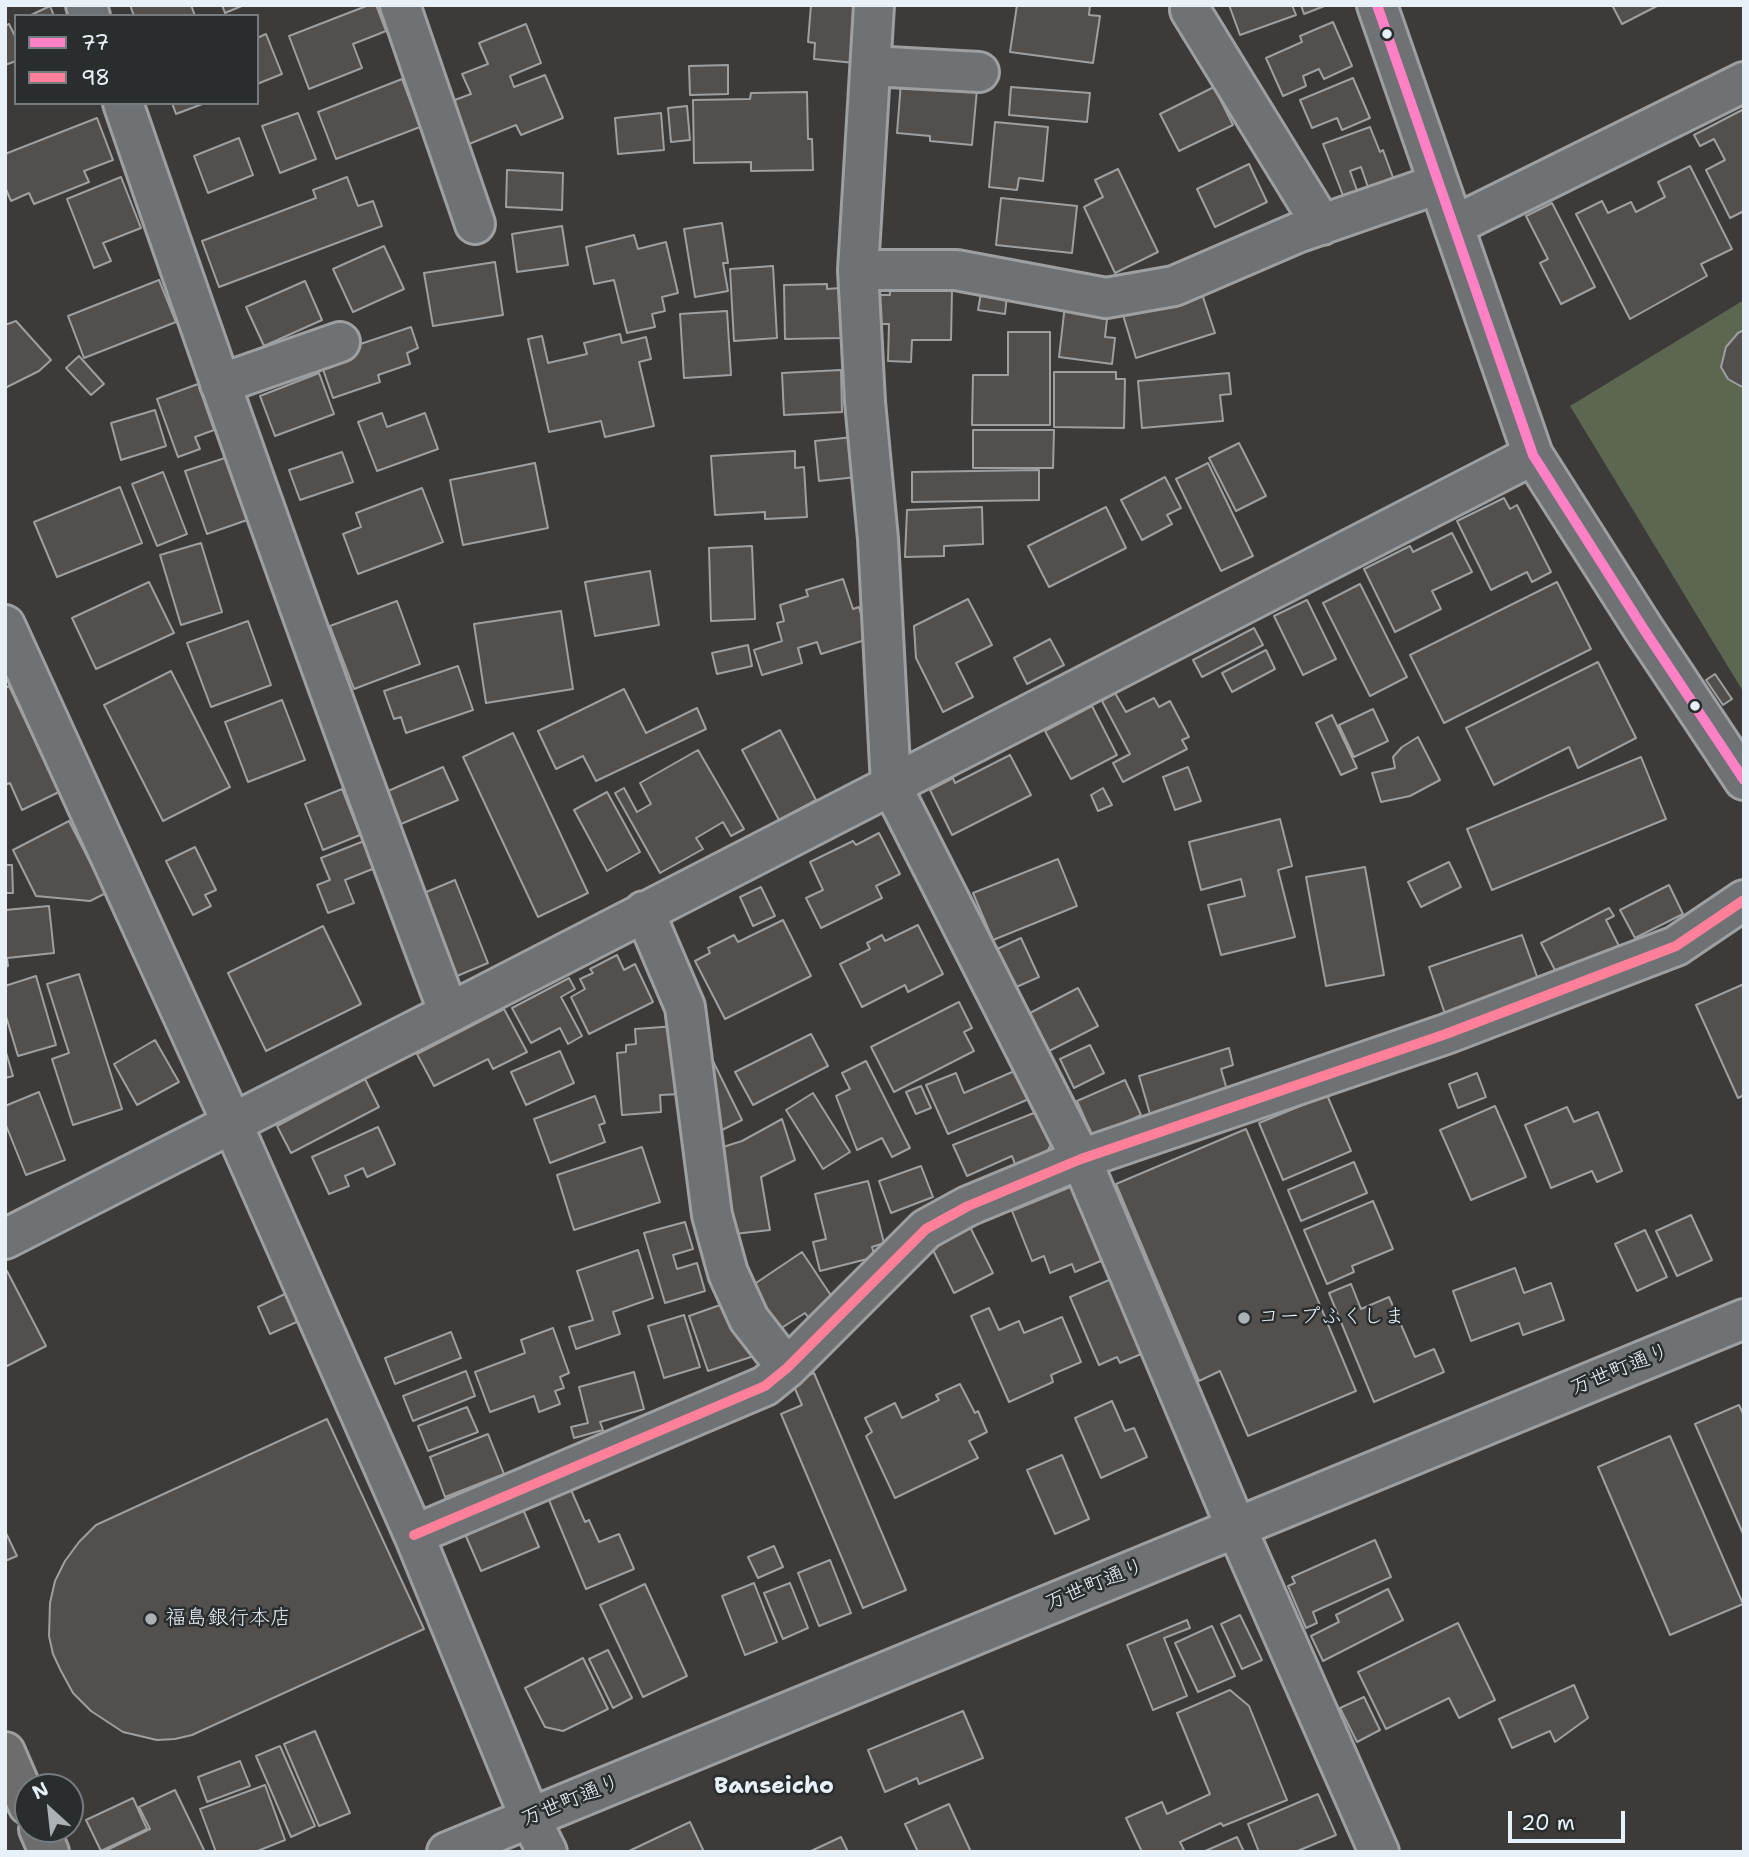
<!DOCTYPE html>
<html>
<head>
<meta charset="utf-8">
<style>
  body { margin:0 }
  #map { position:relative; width:1749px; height:1857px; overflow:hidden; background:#3d3b3a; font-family:"Shantell Sans",sans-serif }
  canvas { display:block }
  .frame { position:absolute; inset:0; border:7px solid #e8f1f8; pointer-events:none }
  .legend { position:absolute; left:14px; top:14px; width:245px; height:91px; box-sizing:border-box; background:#2a2d2e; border:2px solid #767b7f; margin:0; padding:9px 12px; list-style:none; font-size:21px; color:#e8f1f8 }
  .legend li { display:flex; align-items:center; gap:14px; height:35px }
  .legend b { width:35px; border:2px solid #767b7f }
  .north { position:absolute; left:14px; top:1773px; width:70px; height:70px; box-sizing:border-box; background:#2a2d2e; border:2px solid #767b7f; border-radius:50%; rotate:333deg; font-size:19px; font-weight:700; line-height:28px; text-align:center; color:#e8f1f8 }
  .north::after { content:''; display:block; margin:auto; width:24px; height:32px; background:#acb1b6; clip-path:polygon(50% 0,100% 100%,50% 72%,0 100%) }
  .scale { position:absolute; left:1508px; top:1811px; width:117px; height:32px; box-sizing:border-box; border:4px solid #e8f1f8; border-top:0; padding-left:9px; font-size:21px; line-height:24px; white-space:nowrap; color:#e8f1f8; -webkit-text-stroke:5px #2a2d2e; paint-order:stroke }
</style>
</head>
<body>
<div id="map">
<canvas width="1749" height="1857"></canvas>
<div class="frame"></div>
<ul class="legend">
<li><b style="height:9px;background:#ff80c5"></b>77</li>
<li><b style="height:9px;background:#ff8098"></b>98</li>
</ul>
<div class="north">N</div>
<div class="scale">20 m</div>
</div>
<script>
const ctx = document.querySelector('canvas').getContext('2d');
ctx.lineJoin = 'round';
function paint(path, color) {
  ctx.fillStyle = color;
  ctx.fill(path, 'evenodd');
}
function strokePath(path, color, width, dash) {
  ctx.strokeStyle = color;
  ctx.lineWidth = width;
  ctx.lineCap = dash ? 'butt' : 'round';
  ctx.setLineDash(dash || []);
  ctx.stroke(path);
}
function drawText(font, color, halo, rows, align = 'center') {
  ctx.font = font + ' "Shantell Sans","Klee One",sans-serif';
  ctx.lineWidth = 5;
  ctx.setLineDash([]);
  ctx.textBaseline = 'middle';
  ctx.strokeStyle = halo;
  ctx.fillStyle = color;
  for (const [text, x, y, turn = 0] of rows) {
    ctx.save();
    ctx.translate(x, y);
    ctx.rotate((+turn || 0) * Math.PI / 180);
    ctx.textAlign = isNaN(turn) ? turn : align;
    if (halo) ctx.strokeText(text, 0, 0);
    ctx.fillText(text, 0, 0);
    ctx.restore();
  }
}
const green = new Path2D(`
  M1744 300V693L1570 406Z`);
const building = new Path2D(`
  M130 5H191L195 16H134Z
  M222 5H244L225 13Z
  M369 5H376L386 31 353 44 362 68 309 89 289 36Z
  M811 5H856L855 63 814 59 815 43 808 42Z
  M1017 5H1090L1089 15 1100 16 1093 63 1010 52Z
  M1229 5H1292L1296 15 1240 35Z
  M1301 5H1327L1304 14Z
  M1612 5H1659L1622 24Z
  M50 6 54 16H29Z
  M1333 22 1352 66 1324 79 1319 69 1303 76 1306 86 1283 96 1266 58 1302 42 1300 36Z
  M9 24 16 38V61L5 65V26Z
  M526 24 541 63 510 76 514 87 545 75 563 118 521 135 516 125 469 144 452 101 471 94 462 74 488 64 479 43Z
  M266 34 282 74 257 84V38Z
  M728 65V94L690 95 689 66Z
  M1353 78 1370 118 1342 130 1337 118 1312 128 1300 100Z
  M402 79 420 127 336 159 318 112Z
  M901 82 977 89 972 145 930 141V136L897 133Z
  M1011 87 1090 93 1087 122 1009 115Z
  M1214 87 1233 125 1179 151 1160 114Z
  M807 92 808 139H812L813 170 751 171V162L694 163 693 100 750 99 751 93Z
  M172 103H205L176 114Z
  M687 106 690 140 671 142 668 108Z
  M1744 109V211L1730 218 1706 170 1725 160 1714 139 1700 146 1694 135Z
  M298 113 316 159 280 173 262 126Z
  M661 113 664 150 618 154 615 118Z
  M97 118 113 160 84 171 89 182 34 204 29 193 11 201 5 187V154Z
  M995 122 1048 127 1043 181 1019 178 1017 190 989 187Z
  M1370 127 1380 152 1383 150 1395 183 1370 193 1361 167 1350 171 1358 193 1344 198 1323 144Z
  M239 138 253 175 208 193 194 156Z
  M1249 164 1267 202 1215 227 1197 189Z
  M1690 166 1732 249 1701 264 1707 276 1630 319 1576 214 1602 201 1608 213 1631 202 1636 212 1665 197 1658 182Z
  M1118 169 1158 252 1115 273 1084 207 1103 197 1095 180Z
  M507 170 563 173 562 210 506 207Z
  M121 177 141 228 103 243 111 261 94 268 67 199Z
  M347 177 358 206 373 201 382 226 219 287 202 241 316 198 313 190Z
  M1001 198 1077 206 1072 253 996 245Z
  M1552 203 1595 287 1561 304 1540 263 1548 259 1526 216Z
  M722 223 728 263H723L728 291 695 297 684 229Z
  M562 226 568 265 517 272 512 234Z
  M634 235 638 249 666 242 678 293 662 297 665 311 652 314 655 327 627 333 614 280 594 284 586 247Z
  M384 246 404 289 353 312 333 269Z
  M495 262 503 315 433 326 424 273Z
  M773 266 777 338 734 341 730 269Z
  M159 280 176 322 84 358 68 316Z
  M305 281 322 320 264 346 246 307Z
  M827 284V289L840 288 841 338 785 339 784 285Z
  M890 288 952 289 951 340H912L911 362 888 361 889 324H878V295H890Z
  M1201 291 1215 333 1136 358 1123 315Z
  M981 293 1007 296 1005 314 978 310Z
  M1065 305 1108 310 1105 337 1115 338 1112 364 1059 357Z
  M727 311 731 375 684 378 680 314Z
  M16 321 51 360 39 371 5 388V325Z
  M411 327 418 348 407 353 410 364 378 375 380 382 333 398 319 358Z
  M1744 330V388L1728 379 1721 367 1726 347 1738 333Z
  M1008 332H1050V425H972L973 375H1008Z
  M620 334 622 343 646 337 651 359 639 362 654 426 605 437 601 421 549 432 528 339 542 336 548 363 587 354 584 343Z
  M79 356 104 384 91 395 66 368Z
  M841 370 842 412 784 415 782 373Z
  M1054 372H1116V379H1125L1124 428 1054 427Z
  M319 373 334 414 275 436 260 396Z
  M1229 373 1231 394 1220 395 1223 421 1142 428 1138 381Z
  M198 384 214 430 195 437 200 449 178 457 157 399Z
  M155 410 166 446 121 460 111 423Z
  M382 413 387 427 425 413 438 449 377 471 358 422Z
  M973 430H1054L1053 468H973Z
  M853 437 857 477 819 481 815 441Z
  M1239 443 1266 496 1236 511 1209 458Z
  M795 451V468L804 467 807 517 765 519V512L715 515 711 456Z
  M342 452 353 482 300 500 289 470Z
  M228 457 250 519 207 534 185 471Z
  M535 463 548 528 463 545 450 480Z
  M1208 463 1253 556 1221 571 1176 479Z
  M1039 470V500L912 502V472Z
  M163 472 187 534 157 546 132 484Z
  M1165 477 1181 508 1167 515 1172 524 1142 540 1121 500Z
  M120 487 142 543 57 577 34 522Z
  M422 488 443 542 358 574 343 534 361 527 356 513Z
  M1504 498 1510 509 1517 505 1551 572 1532 582 1527 572 1491 590 1457 521Z
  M982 507 983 544 944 546V556L905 557 907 510Z
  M1106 507 1126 548 1049 587 1028 546Z
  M1452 533 1472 572 1432 591 1441 609 1395 632 1364 569 1410 546 1413 552Z
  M201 543 222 612 181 625 160 555Z
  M752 546 755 619 711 621 709 548Z
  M650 571 659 625 595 636 585 582Z
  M843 579 853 609 859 607 868 639 821 654 817 642 798 648 802 663 762 675 754 650 782 641 777 623 784 621 780 605 808 596 806 590Z
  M149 582 174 633 96 669 72 618Z
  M1557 582 1591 649 1444 723 1410 655Z
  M1360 584 1407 677 1370 696 1323 603Z
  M968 599 992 645 956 663 973 697 943 712 916 658 914 626Z
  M1307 600 1336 659 1303 675 1274 616Z
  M397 601 420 664 354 689 330 626Z
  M561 611 573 689 486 703 474 624Z
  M248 621 271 685 211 707 187 643Z
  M1254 628 1263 645 1202 677 1193 660Z
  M1050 639 1064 665 1027 684 1014 658Z
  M748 645 752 666 717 674 712 653Z
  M1266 650 1275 669 1232 692 1222 673Z
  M1598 662 1636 738 1578 768 1569 747 1494 785 1466 728Z
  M458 666 473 710 406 733 401 717 394 719 384 691Z
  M171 671 230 787 163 821 104 705Z
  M1715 674 1732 699 1723 705 1706 680Z
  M9 686 59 792 22 810 10 783 5 785V688Z
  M624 689 646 733 697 708 706 729 596 781 583 756 556 769 538 731Z
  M1115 693 1126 712 1154 698 1159 707 1170 701 1189 737 1182 740 1187 749 1123 782 1113 763 1130 754 1102 701Z
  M282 700 305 760 248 782 225 722Z
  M1092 706 1117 755 1071 779 1045 731Z
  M1373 709 1388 741 1354 757 1339 725Z
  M1332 715 1357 768 1341 775 1316 723Z
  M780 730 816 800 779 820 742 750Z
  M513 733 588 893 538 917 463 757Z
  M1418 737 1440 780 1410 796 1381 802 1372 773 1395 768 1393 757 1402 747Z
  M698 750 744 829 731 836 723 822 696 838 703 849 660 873 615 793 624 788 637 812 651 804 640 783Z
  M1010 755 1031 795 952 835 930 790 953 778 955 783Z
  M1641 757 1666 819 1492 890 1467 829Z
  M443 767 458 800 401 824 388 791Z
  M1188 767 1201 801 1175 810 1163 777Z
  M1103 788 1112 805 1098 811 1091 795Z
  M342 789 360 835 323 850 305 804Z
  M607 792 640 852 607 871 574 810Z
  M1280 819 1292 866 1278 870 1295 937 1221 955 1208 905 1245 896 1241 879 1201 890 1189 842Z
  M69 821 106 893 90 901 36 896 13 850Z
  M879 833 900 874 876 886 882 898 821 928 806 898 823 890 810 862 853 841 856 845Z
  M364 841 375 868 345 880 354 903 328 913 317 885 330 880 321 858Z
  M195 847 216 890 205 895 211 906 193 915 166 861Z
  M1058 859 1077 906 993 940 973 893Z
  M1449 862 1461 887 1421 907 1408 882Z
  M5 865H12L13 893H5Z
  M1365 867 1384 975 1326 986 1306 877Z
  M455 880 488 963 457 976 424 893Z
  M1669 885 1683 914 1635 938 1620 910Z
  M761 887 775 916 753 926 740 897Z
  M49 906 54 953 7 958 8 966 5 967V910Z
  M1609 908 1614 916 1606 920 1622 952 1558 976 1541 943Z
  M783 920 811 976 725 1019 695 961 710 953 708 948 734 935 738 942Z
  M918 925 943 974 908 992 905 985 862 1007 840 964 870 949 867 943 882 935 885 941Z
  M323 926 361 1004 266 1051 228 973Z
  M1522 935 1539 982 1445 1014 1429 967Z
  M1021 938 1039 977 1014 988 995 950Z
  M617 955 624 970 635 964 653 1002 589 1034 571 997 585 989 580 979 593 973 590 969Z
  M79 974 122 1109 73 1125 52 1059 69 1053 47 984Z
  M36 976 56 1045 18 1056 5 1013V986Z
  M569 978 575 989 561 997 582 1036 568 1044 560 1028 531 1043 512 1008Z
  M1744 984V1095L1738 1098 1696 1005Z
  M1078 988 1098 1026 1049 1051 1030 1013Z
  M959 1002 972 1028 964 1032 974 1051 894 1092 871 1047Z
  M504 1009 527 1052 493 1069 488 1059 434 1086 417 1054Z
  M676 1026 681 1094 660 1095 661 1112 622 1115 617 1053 626 1052V1045L636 1044 635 1029Z
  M811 1034 828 1066 753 1105 735 1072Z
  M155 1040 179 1082 137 1105 114 1064Z
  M1090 1045 1104 1073 1074 1088 1060 1059Z
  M1229 1048 1233 1065 1221 1069 1227 1090 1150 1114 1139 1076Z
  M5 1049 13 1076 5 1078Z
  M560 1051 574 1083 526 1105 511 1072Z
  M710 1055 742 1120 712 1135Z
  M866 1061 910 1148 892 1157 882 1138 857 1150 836 1096 850 1089 842 1073Z
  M1019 1069 1031 1098 948 1134 926 1085 956 1073 964 1093Z
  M1477 1073 1486 1097 1458 1108 1449 1084Z
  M365 1079 379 1107 291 1153 277 1126Z
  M1125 1080 1141 1115 1093 1137 1077 1101Z
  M921 1086 931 1108 916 1114 906 1092Z
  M39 1092 65 1160 26 1175 5 1123V1106Z
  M813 1093 850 1152 823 1169 786 1110Z
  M1327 1095 1351 1151 1283 1180 1259 1123Z
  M595 1096 605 1123 599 1125 605 1142 550 1163 534 1119Z
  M1495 1106 1526 1177 1471 1200 1440 1130Z
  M1567 1107 1574 1122 1598 1112 1622 1171 1597 1182 1592 1171 1551 1188 1525 1125Z
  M1039 1111 1052 1143 1045 1155 1016 1167 1012 1156 967 1176 953 1145Z
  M782 1119 795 1160 761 1177 770 1230 734 1234 723 1147 742 1141Z
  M378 1127 395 1164 367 1177 363 1168 345 1176 349 1186 329 1194 312 1157Z
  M1246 1129 1356 1391 1248 1436 1220 1371 1199 1381 1116 1184Z
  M642 1147 660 1202 574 1230 557 1175Z
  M1354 1162 1367 1193 1301 1221 1288 1190Z
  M921 1166 933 1197 891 1213 879 1181Z
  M868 1181 884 1243 872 1247 875 1257 820 1271 813 1242 826 1239 815 1194Z
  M1073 1186 1103 1260 1075 1272 1072 1264 1050 1273 1044 1256 1032 1261 1012 1211Z
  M1373 1201 1393 1249 1352 1266 1354 1272 1327 1284 1304 1230Z
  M1691 1215 1712 1260 1677 1276 1656 1231Z
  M685 1222 693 1249 673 1255 677 1269 697 1263 705 1291 665 1303 644 1233Z
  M970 1227 993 1273 954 1293 931 1246Z
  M1645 1230 1667 1277 1637 1291 1615 1244Z
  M638 1250 653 1298 613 1312 620 1334 576 1349 569 1327 593 1320 577 1271Z
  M802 1252 834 1300 808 1317 805 1313 775 1332 747 1289Z
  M1515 1268 1524 1293 1551 1283 1564 1320 1523 1335 1519 1323 1471 1341 1453 1291Z
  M7 1271 46 1346 5 1367V1272Z
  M1116 1277 1148 1351 1120 1363 1117 1357 1099 1365 1070 1297Z
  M1351 1284 1361 1309 1389 1297 1415 1357 1434 1349 1444 1372 1374 1402 1329 1293Z
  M289 1292 301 1320 270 1334 258 1307Z
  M723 1304 754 1356 708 1371 689 1316Z
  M989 1308 999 1330 1019 1321 1024 1333 1062 1317 1081 1362 1051 1375 1053 1382 1009 1402 971 1316Z
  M684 1315 700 1367 664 1378 648 1326Z
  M553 1328 569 1373 560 1377 564 1388 555 1391 560 1404 539 1412 534 1396 490 1412 475 1372 525 1353 521 1340Z
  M451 1332 461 1358 395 1384 385 1358Z
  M466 1371 475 1396 413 1421 403 1396Z
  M634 1372 644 1409 600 1422 603 1430 574 1438 571 1427 588 1423 579 1387Z
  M814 1373 906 1590 863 1608 781 1414 802 1405 792 1382Z
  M960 1384 975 1413 978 1411 987 1432 969 1441 978 1458 895 1498 866 1436 872 1432 865 1418 895 1403 902 1418 939 1400 936 1395Z
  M1112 1401 1125 1431 1134 1428 1147 1457 1101 1478 1075 1418Z
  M1739 1405 1744 1416V1536L1695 1424Z
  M467 1407 478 1432 428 1451 418 1426Z
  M327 1419 424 1629 192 1735 175 1739 157 1740 123 1732 91 1711 73 1693 61 1671 53 1654 49 1636 50 1603 55 1581 65 1561 79 1542 96 1525Z
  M488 1434 504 1474 445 1497 430 1457Z
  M1670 1436 1743 1604 1670 1635 1598 1467Z
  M1062 1455 1089 1519 1055 1534 1027 1470Z
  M568 1483 585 1522 589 1520 599 1542 619 1534 634 1569 586 1589 546 1493Z
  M520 1502 539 1547 481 1571 462 1527Z
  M5 1531 17 1556 5 1561Z
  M1375 1540 1391 1577 1313 1612 1317 1623 1306 1628 1288 1586 1295 1583 1292 1577Z
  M774 1546 783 1567 758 1578 748 1557Z
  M830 1560 851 1613 819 1626 798 1573Z
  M754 1583 777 1642 745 1655 722 1596Z
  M790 1583 808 1628 783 1639 764 1593Z
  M645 1584 687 1676 643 1697 600 1605Z
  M1388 1589 1403 1620 1323 1661 1311 1636 1339 1622 1336 1615Z
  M1240 1615 1262 1660 1242 1669 1221 1624Z
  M1187 1620 1190 1628 1164 1638 1187 1696 1153 1710 1127 1645Z
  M1458 1623 1495 1700 1459 1718 1449 1698 1386 1729 1358 1672Z
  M1212 1626 1235 1676 1198 1692 1175 1643Z
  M608 1650 632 1698 613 1708 589 1659Z
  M583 1658 608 1709 563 1731 545 1727 525 1688Z
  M1574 1685 1588 1718 1555 1742 1550 1731 1512 1748 1499 1719Z
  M1230 1690 1249 1706 1287 1800 1223 1826 1221 1823 1180 1842 1184 1850 1180 1852H1142L1126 1818 1162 1802 1167 1814 1210 1794 1177 1713Z
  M1364 1697 1380 1730 1357 1742 1340 1708Z
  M963 1711 983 1758 919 1784 917 1778 885 1792 868 1750Z
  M315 1731 350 1813 319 1826 284 1744Z
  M280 1746 315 1826 291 1837 256 1756Z
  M240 1761 250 1786 207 1802 198 1777Z
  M265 1785 285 1840 255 1852H216L200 1809Z
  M175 1790 205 1852H103L150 1829 139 1807Z
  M1318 1794 1336 1835 1295 1852H1259L1248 1824Z
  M133 1798 147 1829 101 1851 86 1820Z
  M949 1804 971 1852H918L905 1824Z
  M690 1822 704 1852H627Z
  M841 1837 848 1852H809Z
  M1237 1837 1244 1852H1203Z`);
const minor = new Path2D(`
  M86 5 90 16
  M400 5 475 224
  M874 5 858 270 865 402 878 539 891 785 1081 1159 1236 1527 1379 1852
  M1377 5 1533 455 1643 628 1744 780
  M1190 10 1322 225
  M871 66 979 72
  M123 103C228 408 335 712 449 1013
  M1455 225 1744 82
  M858 270H956L1106 298 1174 286 1297 233 1438 184
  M220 384 340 342
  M5 625 232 1123 414 1535 530 1818 547 1852
  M644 911 685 1007 712 1215 728 1273 749 1319 787 1368
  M5 1239 449 1013 1533 455
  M414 1535 765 1386 787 1368 926 1229 968 1206 1081 1159 1446 1034 1676 946 1744 900
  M447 1852 1744 1319`);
const highway = new Path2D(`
  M5 1752 28 1805
  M39 1829 49 1852`);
const bus1 = new Path2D(`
  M1377 5 1533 455 1643 628 1744 780`);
const bus2 = new Path2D(`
  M414 1535 765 1386 787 1368 926 1229 968 1206 1081 1159 1446 1034 1676 946 1744 900`);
const markers = [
  [1387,34,6,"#e8f1f8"],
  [1695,706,6,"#e8f1f8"],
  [1244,1318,7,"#acb1b6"],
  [151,1619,7,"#acb1b6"]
];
const poiNames = [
  ["コープふくしま",1258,1318],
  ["福島銀行本店",165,1619]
];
const streetNames = [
  ["万世町通り",1620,1370,-22],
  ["万世町通り",1095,1585,-22],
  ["万世町通り",571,1801,-22]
];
const neighbourhoodNames = [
  ["Banseicho",774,1787]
];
paint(green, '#5c6650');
paint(building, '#524f4c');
strokePath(building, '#9e9fa0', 2);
strokePath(minor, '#9e9fa0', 44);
strokePath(highway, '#9e9fa0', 44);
strokePath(minor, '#6f7275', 38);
strokePath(highway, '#6c6d6c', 38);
strokePath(bus1, '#ff80c5', 10);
strokePath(bus2, '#ff8098', 10);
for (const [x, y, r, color] of markers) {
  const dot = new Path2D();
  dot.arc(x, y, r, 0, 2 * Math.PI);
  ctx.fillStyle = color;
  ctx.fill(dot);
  strokePath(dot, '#2a2d2e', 2.5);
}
drawText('21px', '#e8f1f8', '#2a2d2e', poiNames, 'left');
drawText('21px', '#e8f1f8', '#2a2d2e', streetNames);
drawText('bold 23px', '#e8f1f8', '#2a2d2e', neighbourhoodNames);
</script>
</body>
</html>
